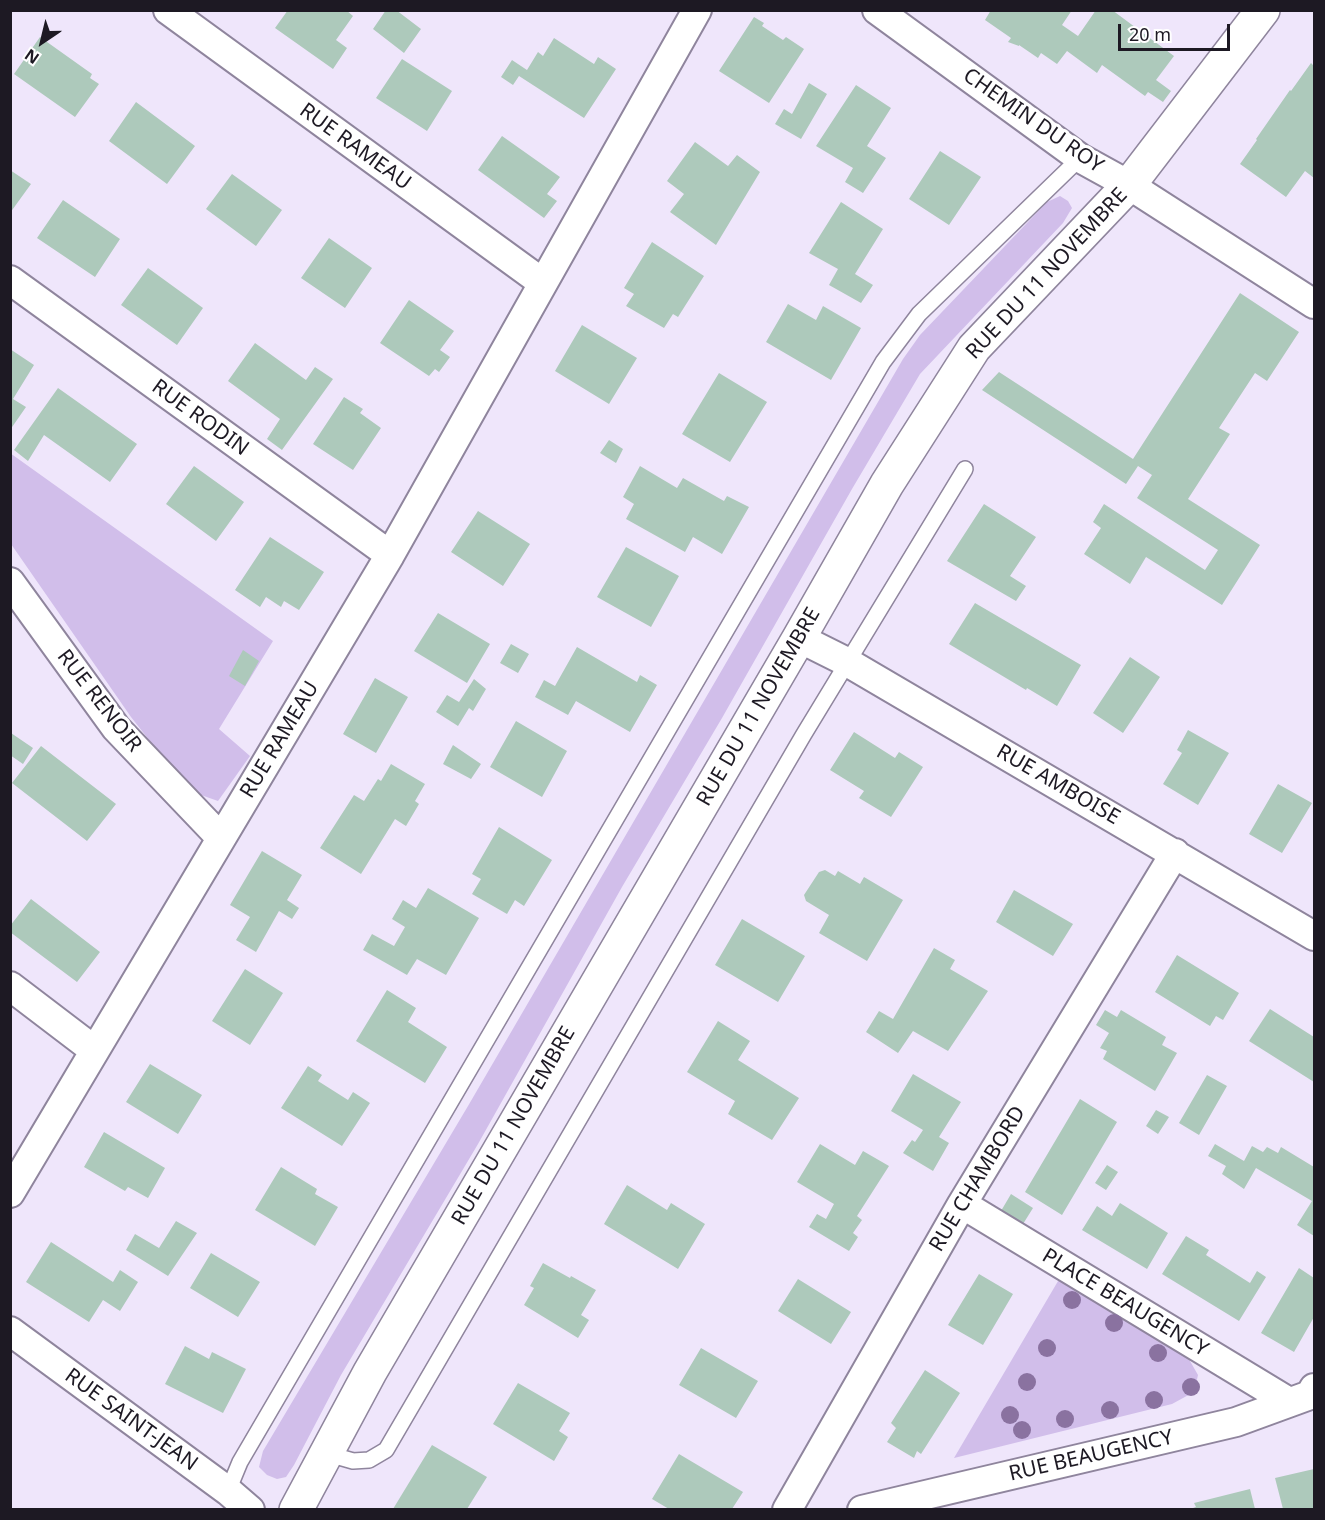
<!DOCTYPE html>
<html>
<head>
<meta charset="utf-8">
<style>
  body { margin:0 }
  #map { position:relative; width:1325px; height:1520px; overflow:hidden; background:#efe6fb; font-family:"Noto Sans",sans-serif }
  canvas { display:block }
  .frame { position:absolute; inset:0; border:12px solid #1d1923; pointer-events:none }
  .north { position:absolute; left:12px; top:12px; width:60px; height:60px; -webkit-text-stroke:4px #fff; paint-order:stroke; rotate:215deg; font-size:16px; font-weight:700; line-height:24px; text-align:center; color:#1d1923 }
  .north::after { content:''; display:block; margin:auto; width:21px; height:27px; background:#1d1923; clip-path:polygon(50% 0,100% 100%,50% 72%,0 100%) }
  .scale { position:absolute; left:1118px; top:24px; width:112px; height:27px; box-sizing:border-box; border:3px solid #1d1923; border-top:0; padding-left:8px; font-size:18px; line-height:21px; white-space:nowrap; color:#1d1923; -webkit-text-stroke:4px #fff; paint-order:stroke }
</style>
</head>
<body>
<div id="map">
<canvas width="1325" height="1520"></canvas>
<div class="frame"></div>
<div class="north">N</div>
<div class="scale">20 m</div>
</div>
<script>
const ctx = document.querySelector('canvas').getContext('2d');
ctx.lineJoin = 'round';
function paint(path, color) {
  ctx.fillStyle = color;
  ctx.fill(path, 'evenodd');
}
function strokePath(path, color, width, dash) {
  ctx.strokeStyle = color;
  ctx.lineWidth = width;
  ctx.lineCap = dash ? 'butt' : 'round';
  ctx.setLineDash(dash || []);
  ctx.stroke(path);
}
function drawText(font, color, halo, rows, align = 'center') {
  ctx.font = font + ' "Noto Sans",sans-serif';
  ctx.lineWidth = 6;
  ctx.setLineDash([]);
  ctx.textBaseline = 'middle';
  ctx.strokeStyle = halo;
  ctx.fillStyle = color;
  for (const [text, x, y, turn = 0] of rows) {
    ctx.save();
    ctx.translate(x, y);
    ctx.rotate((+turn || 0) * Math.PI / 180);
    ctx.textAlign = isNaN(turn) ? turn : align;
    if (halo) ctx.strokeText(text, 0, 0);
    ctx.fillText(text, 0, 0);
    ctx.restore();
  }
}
const green = new Path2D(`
  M1060 196 1068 201 1072 208 1063 223 920 374 852 489 722 718 622 887 478 1144 341 1375 294 1465 286 1477 277 1479 267 1475 259 1467 263 1451 468 1106 903 359 920 335 1047 202Z
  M10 453 273 641 219 729 250 756 218 801 201 795 168 764 131 717 11 544Z
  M1061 1276 1186 1354 1198 1375 1194 1392 1172 1404 954 1458Z`);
const building = new Path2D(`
  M288 10H346L353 16 336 40 347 48 333 69 275 28Z
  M386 10H396L421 29 404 53 373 29Z
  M991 10H1072L1062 25 1078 36 1096 10H1112L1174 56 1156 80 1171 91 1163 102 1148 92 1145 96 1102 65 1097 73 1067 51 1057 64 1041 53 1038 58 1019 45V46L1008 42 1011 38 985 20Z
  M754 17 764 23 762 26 783 40 786 37 804 49 769 103 719 71Z
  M40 37 92 74 90 78 99 84 75 117 14 74Z
  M554 38 594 64 598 57 616 69 584 118 519 76 513 85 501 77 512 60 527 70 538 52 543 56Z
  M402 59 452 91 427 131 376 98Z
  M1311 63 1314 66V178L1305 171 1286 197 1240 164 1257 140 1256 139 1290 90 1291 91Z
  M809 83 827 94 801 139 775 124 784 109 792 114Z
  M856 85 891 108 867 146 886 158 863 193 845 182 853 168 816 146Z
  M136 102 195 146 167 184 109 141Z
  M502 136 560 177 547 194 557 201 544 218 478 170Z
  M695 142 728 166 737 155 760 172 716 245 670 212 684 194 667 181Z
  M940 151 981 177 949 225 909 199Z
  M10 170 31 184 10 213Z
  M232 174 282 210 256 246 206 209Z
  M63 200 120 239 95 277 37 238Z
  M841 202 883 229 855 274 873 285 861 303 829 285 838 269 809 253Z
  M329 238 372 268 345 308 301 278Z
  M652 242 704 276 678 317 673 314 664 328 626 306 634 294 624 288Z
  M148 268 203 308 177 345 121 305Z
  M1240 293 1299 332 1267 381 1255 373 1219 428 1230 434 1188 499 1260 545 1222 605 1146 557 1130 584 1084 554 1101 528 1093 522 1104 504 1205 570 1218 550 1137 498 1152 475 1138 466 1126 484 982 390 999 372 1133 459Z
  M409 300 454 331 440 350 450 357 439 372 435 369 429 376 380 343Z
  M788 304 816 320 823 306 861 328 831 380 766 342Z
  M582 325 637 358 609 404 555 371Z
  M255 343 306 380 315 367 333 379 282 450 267 439 280 419 228 381Z
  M10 349 34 365 13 399 26 407 10 430Z
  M719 373 767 402 730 462 682 434Z
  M58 388 137 444 110 482 44 435 28 461 14 450Z
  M344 397 363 409 360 413 381 428 353 470 313 444Z
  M609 440 623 449 616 463 600 453Z
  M194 466 244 502 216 541 166 504Z
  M640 466 677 488 683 478 724 501 727 496 749 507 722 554 693 537 685 552 626 519 634 504 623 497Z
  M984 504 1036 537 1010 576 1026 586 1016 601 947 561Z
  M478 511 530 544 503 586 451 552Z
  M270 537 324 572 299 610 284 601 281 607 266 597 260 607 235 590Z
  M626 547 679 576 651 627 597 597Z
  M975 603 1081 665 1057 706 1027 688 1026 690 949 644Z
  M438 613 490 644 467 683 414 651Z
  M511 644 529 654 518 673 500 663Z
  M577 647 637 682 640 675 657 685 630 732 576 701 568 715 535 697 544 680 555 686Z
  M243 650 259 661 245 686 229 676Z
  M1130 657 1160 677 1123 733 1093 713Z
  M375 678 408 697 376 753 343 734Z
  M474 679 486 689 473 711 469 708 458 726 436 712 447 695 459 702Z
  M516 721 567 751 542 797 490 767Z
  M1188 730 1229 753 1198 805 1163 784 1182 753 1177 750Z
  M854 732 895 758 899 752 923 767 891 817 859 798 864 791 830 770Z
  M11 733 33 748 23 764 10 755Z
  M453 745 481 764 471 779 443 764Z
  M41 746 116 804 87 841 12 783Z
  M391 764 425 784 415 801 419 804 406 826 395 819 361 874 320 848 354 795 364 801 378 779 381 781Z
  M1278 784 1312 803 1282 853 1249 834Z
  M499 827 552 860 524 906 515 900 507 914 472 894 481 879 472 874Z
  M262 851 302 875 287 900 299 908 292 919 279 911 256 952 236 940 250 917 230 905Z
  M825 870 835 876 838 871 860 884 864 877 903 900 867 961 819 933 829 915 806 901 804 895 819 872Z
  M428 888 479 918 446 975 417 959 407 975 363 950 372 934 394 946 405 927 392 919 403 900 416 908Z
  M1014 890 1073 924 1053 956 996 922Z
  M31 899 100 952 77 982 10 932V926Z
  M742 919 805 956 778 1002 715 965Z
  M934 948 955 960 950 969 988 991 948 1051 913 1031 898 1053 866 1032 879 1011 893 1019Z
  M1177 955 1239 993 1223 1020 1216 1016 1210 1026 1155 992Z
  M245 969 283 993 250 1045 212 1021Z
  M387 990 416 1008 408 1022 447 1047 425 1083 356 1041Z
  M1270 1009 1314 1037V1082L1249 1041Z
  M1105 1010 1117 1017 1121 1010 1166 1037 1162 1045 1177 1053 1155 1091 1103 1059 1107 1051 1100 1048 1109 1033 1096 1025Z
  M718 1021 750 1041 738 1060 799 1098 772 1140 728 1114 735 1101 687 1072Z
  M150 1064 202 1095 178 1134 126 1102Z
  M308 1066 322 1075 318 1081 348 1100 353 1092 370 1103 342 1146 281 1108Z
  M913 1074 961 1102 939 1137 949 1143 933 1171 903 1153 912 1140 915 1142 923 1130 891 1111Z
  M1207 1075 1227 1086 1199 1135 1179 1123Z
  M1080 1099 1117 1122 1062 1215 1025 1192Z
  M1156 1110 1169 1117 1158 1134 1146 1126Z
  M104 1132 165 1168 148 1198 128 1187 125 1191 84 1167Z
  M820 1144 855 1165 863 1151 889 1166 857 1216 862 1220 853 1233 858 1237 849 1251 809 1227 817 1214 826 1219 834 1204 797 1182Z
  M1215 1144 1244 1161 1252 1146 1263 1152 1267 1147 1278 1153 1281 1147 1314 1167V1236L1297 1225 1312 1201 1256 1168 1244 1189 1222 1174 1226 1166 1208 1156Z
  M1107 1165 1118 1172 1106 1190 1095 1183Z
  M281 1167 317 1189 315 1194 338 1207 315 1246 255 1210Z
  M627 1185 667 1210 671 1203 705 1224 678 1269 604 1224Z
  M1011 1194 1033 1208 1023 1224 1001 1211Z
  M1120 1203 1168 1233 1147 1269 1082 1230 1097 1206 1112 1216Z
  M176 1221 197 1233 168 1276 126 1250 135 1234 159 1248Z
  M1186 1236 1209 1250 1206 1255 1250 1283 1257 1271 1266 1277 1239 1321 1162 1274Z
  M51 1242 113 1282 120 1270 138 1282 120 1311 103 1300 89 1322 26 1282Z
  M211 1253 260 1282 238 1317 190 1288Z
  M543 1263 570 1278 571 1276 596 1290 581 1315 589 1320 578 1338 524 1305 534 1288 530 1286Z
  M1299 1268 1314 1278V1317L1294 1352 1261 1333Z
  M979 1274 1013 1294 983 1345 948 1325Z
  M798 1279 851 1312 831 1344 778 1311Z
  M185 1346 209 1359 212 1352 246 1369 223 1413 165 1384Z
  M701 1348 758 1381 736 1418 679 1385Z
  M925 1370 960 1393 921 1454 917 1451 914 1458 887 1442 896 1428 891 1423Z
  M518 1383 570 1413 559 1431 568 1437 554 1461 493 1424Z
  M432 1445 487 1477 467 1509H393Z
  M679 1454 743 1492 732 1509H669L652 1499Z
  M1314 1469V1509H1283L1275 1478Z
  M1250 1489 1255 1509H1190L1196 1507 1194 1503Z`);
const service = new Path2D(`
  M325 1453 353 1461 369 1460 386 1450 804 734 965 469
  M228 1491 240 1462 883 362 919 314 1080 158`);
const minor = new Path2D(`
  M168 10 543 283
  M877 10 1080 158 1129 185 1314 304
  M10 280 390 555
  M10 582 116 728 221 838
  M799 638 847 662 1314 936
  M10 986 94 1050
  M10 1193 390 555 697 10
  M962 1204 1289 1402
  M10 1331 228 1491 250 1510
  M787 1510 962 1204 1175 853
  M862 1510 1236 1422 1310 1395 1314 1388`);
const tertiary = new Path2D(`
  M296 1510 370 1372 799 638 887 484 974 348 1129 185 1263 10`);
const trees = [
  [1072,1300],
  [1114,1323],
  [1047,1348],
  [1158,1353],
  [1027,1382],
  [1191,1387],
  [1154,1400],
  [1110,1410],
  [1010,1415],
  [1065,1419],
  [1022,1430]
];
const streetNames = [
  ["CHEMIN DU ROY",1033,121,35],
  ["RUE RAMEAU",355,147,36],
  ["RUE DU 11 NOVEMBRE",1047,274,-47],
  ["RUE RODIN",200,418,36],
  ["RUE RENOIR",99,701,52],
  ["RUE DU 11 NOVEMBRE",759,707,-60],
  ["RUE RAMEAU",280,740,-59],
  ["RUE AMBOISE",1058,785,30],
  ["RUE DU 11 NOVEMBRE",514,1126,-60],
  ["RUE CHAMBORD",978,1179,-59],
  ["PLACE BEAUGENCY",1125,1303,31],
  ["RUE SAINT-JEAN",131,1420,36],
  ["RUE BEAUGENCY",1091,1456,-13]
];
paint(green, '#d1beea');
paint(building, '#adc9bb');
strokePath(service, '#8f859d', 18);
strokePath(minor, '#8f859d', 32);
strokePath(tertiary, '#8f859d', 36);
strokePath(service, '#fff', 15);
strokePath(minor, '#fff', 28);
strokePath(tertiary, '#fff', 33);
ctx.fillStyle = '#8a72a0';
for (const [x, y] of trees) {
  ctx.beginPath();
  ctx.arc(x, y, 9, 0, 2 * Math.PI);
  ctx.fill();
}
drawText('21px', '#1d1923', '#fff', streetNames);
</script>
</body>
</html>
